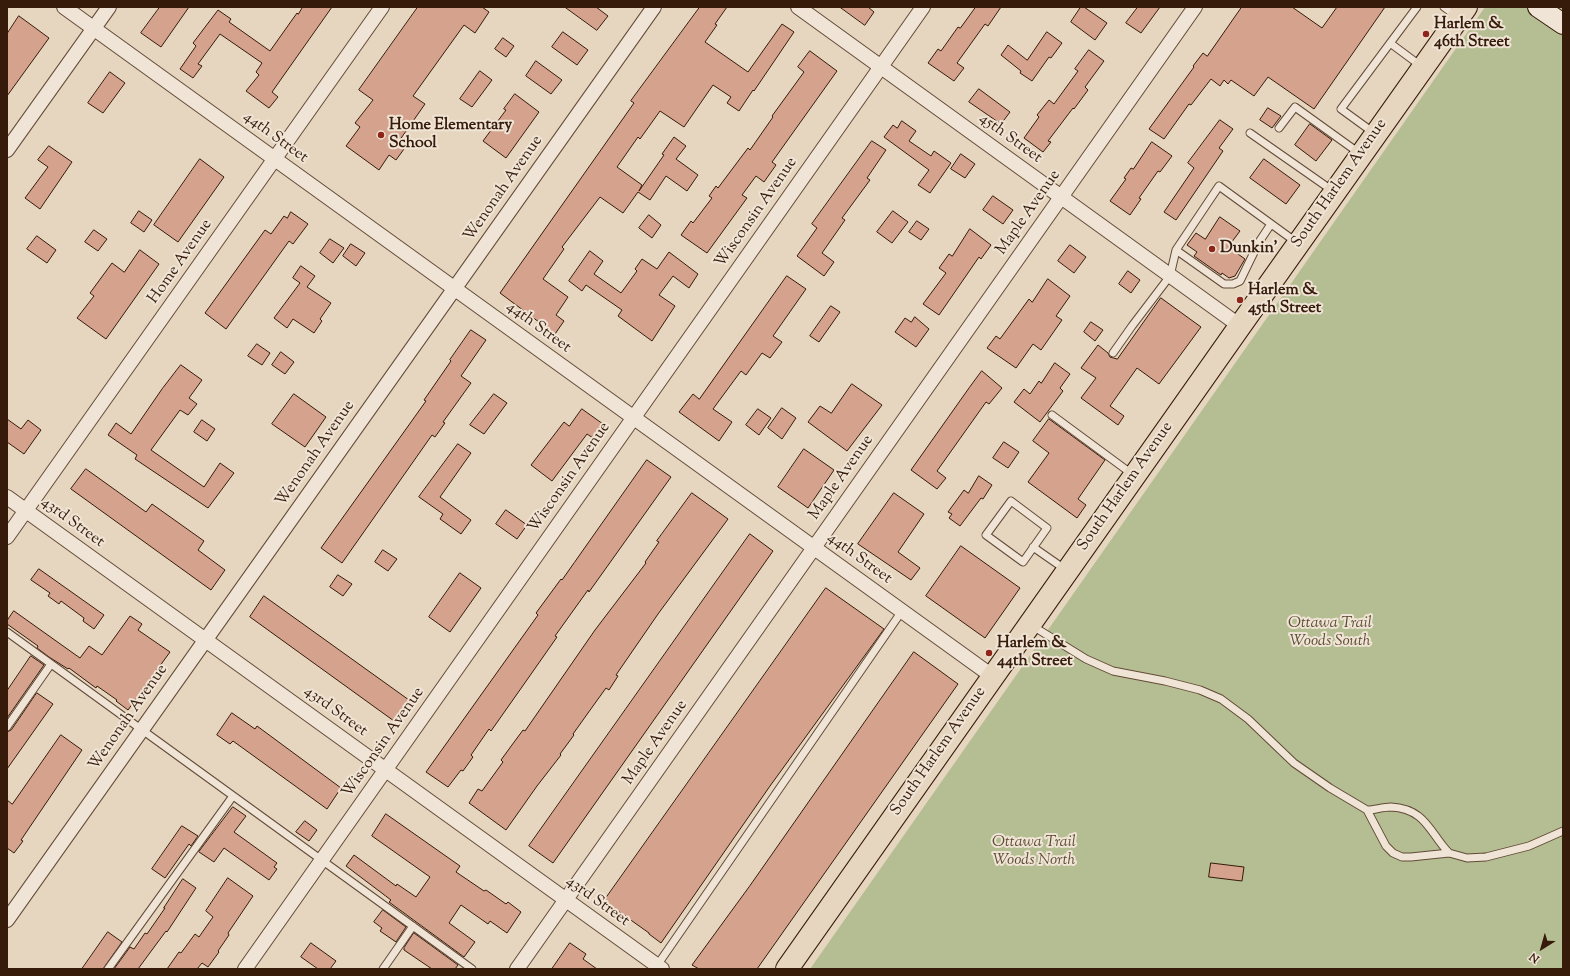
<!DOCTYPE html>
<html>
<head>
<meta charset="utf-8">
<style>
  body { margin:0 }
  #map { position:relative; width:1570px; height:976px; overflow:hidden; background:#e6d6bf; font-family:"Sorts Mill Goudy",serif }
  canvas { display:block }
  .frame { position:absolute; inset:0; border:8px solid #361b0a; pointer-events:none }
  .north { position:absolute; left:1522px; top:928px; width:40px; height:40px; -webkit-text-stroke:3px #efe4d5; paint-order:stroke; rotate:217deg; font-size:11px; font-weight:700; line-height:16px; text-align:center; color:#361b0a }
  .north::after { content:''; display:block; margin:auto; width:14px; height:18px; background:#361b0a; clip-path:polygon(50% 0,100% 100%,50% 72%,0 100%) }
</style>
</head>
<body>
<div id="map">
<canvas width="1570" height="976"></canvas>
<div class="frame"></div>
<div class="north">N</div>
</div>
<script>
const ctx = document.querySelector('canvas').getContext('2d');
ctx.lineJoin = 'round';
function paint(path, color) {
  ctx.fillStyle = color;
  ctx.fill(path, 'evenodd');
}
function strokePath(path, color, width, dash) {
  ctx.strokeStyle = color;
  ctx.lineWidth = width;
  ctx.lineCap = dash ? 'butt' : 'round';
  ctx.setLineDash(dash || []);
  ctx.stroke(path);
}
function drawText(font, color, halo, rows, align = 'center') {
  ctx.font = font + ' "Sorts Mill Goudy",serif';
  ctx.lineWidth = 4;
  ctx.setLineDash([]);
  ctx.textBaseline = 'middle';
  ctx.strokeStyle = halo;
  ctx.fillStyle = color;
  for (const [text, x, y, turn = 0] of rows) {
    ctx.save();
    ctx.translate(x, y);
    ctx.rotate((+turn || 0) * Math.PI / 180);
    ctx.textAlign = isNaN(turn) ? turn : align;
    if (halo) ctx.strokeText(text, 0, 0);
    ctx.fillText(text, 0, 0);
    ctx.restore();
  }
}
const green = new Path2D(`
  M1485 7H1563V969H810Z`);
const building = new Path2D(`
  M160 7H189L161 47 141 33Z
  M303 7H332L272 92 278 97 269 108 246 91 259 75 256 72 262 63 220 34 198 64 202 66 193 78 180 69 196 46 193 43 218 10 231 19 229 22 270 51 297 13 298 14Z
  M418 7H482L489 12 475 33 464 25 413 96 425 104 397 144 404 149 396 160 389 155 379 170 346 146 360 127 355 123 373 100 359 90Z
  M565 7H596L608 16 597 30Z
  M700 7H727L715 24 717 25 705 42 748 72 782 24 794 32 754 91 753 90 739 111 727 103 731 97 713 85 684 127 660 111 640 139 638 137 617 167 642 185 639 191 664 155 662 154 674 137 686 146 676 159 698 175 687 191 666 176 650 200 638 192 623 213 600 197 562 247 564 249 543 279 568 297 556 315 564 321 555 334 500 293 634 103 631 101Z
  M840 7H868L874 12 865 25Z
  M976 7H1001L988 26 985 24 957 63 964 68 954 81 928 63 938 49 941 51 958 27 960 28Z
  M1081 7H1084L1107 23 1095 40 1071 22Z
  M1138 7H1160L1141 33 1126 23Z
  M1242 7H1292L1322 28 1337 7H1385L1314 109 1268 77 1254 96 1231 80 1228 84 1224 80 1220 86 1211 79 1191 105 1189 104 1164 139 1149 129 1194 67 1193 66 1203 53 1207 56Z
  M19 16 49 38 7 96V34Z
  M563 32 588 50 577 65 552 47Z
  M1047 32 1062 43 1051 58 1049 57 1032 81 1020 73 1021 71 1001 55 1008 45 1027 60Z
  M503 38 514 46 506 57 495 49Z
  M1089 50 1104 61 1085 87 1088 90 1074 109 1073 108 1048 141 1051 142 1043 152 1024 138 1039 117 1037 115 1049 100 1054 104 1078 71 1075 69Z
  M810 51 837 71 772 162 776 165 764 182 756 176 742 195 747 198 707 253 681 235 691 221 693 223 712 198 709 196 716 186 718 188 748 148 750 150 773 117 772 116 804 72 798 67Z
  M536 61 562 80 551 94 526 76Z
  M480 71 492 80 472 107 460 99Z
  M110 72 125 83 103 113 88 103Z
  M979 89 1010 112 1001 124 969 102Z
  M515 94 539 112 506 158 483 141 506 110 504 109Z
  M1268 108 1281 116 1272 128 1260 120Z
  M1220 120 1233 129 1219 148 1223 151 1176 220 1164 212 1194 168 1188 163Z
  M902 121 916 131 909 141 931 156 934 151 951 163 930 193 918 185 929 170 884 137 893 125 897 128Z
  M1310 124 1332 140 1316 161 1295 145Z
  M872 141 886 150 867 178 870 180 842 218 845 220 822 253 834 262 824 276 797 256 817 228 812 224Z
  M1152 142 1172 156 1160 172 1158 171 1139 198 1141 199 1130 215 1110 201 1126 179 1124 178 1131 168 1133 169Z
  M49 146 72 162 40 209 25 198 48 167 38 160Z
  M961 154 975 164 965 178 951 169Z
  M200 159 224 177 178 242 154 225Z
  M1264 159 1300 185 1286 204 1250 178Z
  M993 196 1013 210 1003 224 983 210Z
  M139 211 152 220 144 232 131 223Z
  M893 211 908 222 892 243 877 232Z
  M291 212 308 224 293 244 289 241 226 329 205 313 265 230 271 234 284 216 287 218Z
  M649 215 661 225 652 238 639 228Z
  M1220 217 1240 231 1228 247 1245 259 1235 276 1229 278 1222 273 1221 275 1194 256 1197 252 1187 245 1196 233 1205 239Z
  M917 221 929 229 921 240 909 232Z
  M970 229 991 245 981 259 979 257 939 315 923 304 946 273 939 268 949 254 952 256Z
  M94 230 107 239 98 251 85 242Z
  M37 236 56 250 47 263 27 249Z
  M330 239 344 248 333 263 320 253Z
  M351 244 365 253 356 266 343 256Z
  M1070 245 1086 257 1074 273 1058 261Z
  M140 250 159 264 106 339 77 318 94 296 90 293 112 263 124 272Z
  M590 251 603 261 594 274 621 293 637 271 635 269 642 259 657 269 669 252 698 274 689 288 673 276 659 295 675 306 652 341 618 316 622 310 586 285 582 291 569 281Z
  M301 266 315 276 307 287 331 303 320 319 322 321 314 333 293 319 287 328 274 318 300 283 293 278Z
  M1128 271 1140 280 1131 293 1119 284Z
  M787 276 806 289 773 336 782 342 770 358 762 353 746 375 741 371 713 409 732 422 719 441 679 412 693 394 699 399Z
  M1048 279 1070 296 1056 316 1062 320 1041 350 1033 344 1016 368 987 348 996 336 1000 339 1029 299 1032 302Z
  M1161 298 1201 327 1159 384 1137 368 1110 406 1124 416 1118 425 1081 398 1096 378 1081 368 1098 345 1108 353 1110 357 1117 359Z
  M831 306 840 312 819 342 810 336Z
  M915 317 929 329 916 347 895 332 905 318 911 322Z
  M1091 322 1103 330 1095 341 1084 332Z
  M471 330 486 340 461 376 471 383 443 422 445 423 435 437 432 435 342 563 321 548 426 401 424 400 451 361 450 360Z
  M257 344 270 353 262 365 248 356Z
  M281 352 294 362 285 374 272 365Z
  M1055 363 1070 374 1060 388 1063 391 1040 422 1014 402 1024 389 1030 394 1039 381 1041 383Z
  M181 365 202 380 189 398 197 404 188 415 180 410 151 450 204 487 220 463 234 473 208 508 135 459 137 455 108 435 116 423 131 434 162 389Z
  M982 371 1002 388 989 404 986 402 937 471 946 478 937 489 911 470 969 388Z
  M852 384 882 405 847 451 808 422 820 406 831 413Z
  M294 394 326 417 305 447 272 424Z
  M494 394 507 403 484 434 470 425Z
  M782 408 796 418 782 439 768 428Z
  M582 409 603 424 593 438 587 434 552 481 531 465 564 422 569 426Z
  M758 409 771 418 759 435 746 425Z
  M7 419 21 429 28 420 41 430 24 454 7 442Z
  M1049 419 1105 460 1078 499 1086 505 1077 518 1028 482 1049 453 1033 441Z
  M202 420 215 429 207 441 194 432Z
  M1004 442 1019 452 1008 468 993 458Z
  M458 444 471 453 440 497 471 520 461 534 440 519 443 514 419 497Z
  M804 449 834 470 808 508 778 487Z
  M647 460 671 477 589 592 588 590 555 636 557 637 529 677 491 731 489 729 471 755 473 757 463 771 461 770 448 787 426 772 538 615 536 613 561 579 562 580 574 563Z
  M86 469 146 512 152 504 204 541 198 550 225 570 211 590 71 489Z
  M979 476 992 485 983 499 981 498 960 526 949 518 952 514 948 512 964 490 968 493Z
  M692 493 728 519 658 614 616 675 618 676 609 690 606 688 593 706 573 734 574 735 560 754 561 755 537 786 506 830 469 803 478 789 482 791 503 762 501 760 509 749 523 730 525 731 595 630 646 563 645 562 659 542 657 541Z
  M894 493 924 514 898 552 920 568 911 580 858 544Z
  M506 510 527 525 517 539 496 524Z
  M750 534 773 551 553 863 529 846Z
  M961 546 1020 588 985 638 926 596Z
  M383 550 397 559 388 571 375 562Z
  M39 569 104 615 94 629 83 621 84 618 61 601 59 604 48 596 50 593 31 580Z
  M460 573 481 588 450 632 429 617Z
  M338 575 352 584 343 596 330 587Z
  M826 588 884 629 770 786 661 943 649 934V933L604 901Z
  M264 596 409 700 394 721 250 617Z
  M14 611 80 658 89 646 102 655 130 616 142 624 138 630 170 652 128 710 116 701 117 700 97 686 96 688 69 668 68 669 49 657 37 648 38 646 7 624V621Z
  M914 652 958 684 757 969H699L692 965 749 887Z
  M31 656 44 665 7 718V691Z
  M37 693 53 704 7 769V732L11 730Z
  M232 713 255 729 257 726 341 788 327 809 233 741 230 744 217 735Z
  M61 735 82 750 21 840 23 841 14 853 7 848V800L12 804Z
  M233 807 246 816 234 832 277 863 274 867 277 869 269 880 224 848 214 862 199 852Z
  M386 814 460 866 456 872 484 891 486 890 506 904 508 902 521 912 507 933 490 921 488 924 461 905 449 923 475 942 464 957 389 902 391 900 346 866 354 855 396 886 397 884 416 897 430 877 372 836Z
  M305 821 317 830 309 841 296 832Z
  M182 826 198 836 191 846 189 844 165 878 152 869Z
  M1211 863 1244 867 1242 881 1209 877Z
  M228 878 253 896 228 933 229 935 218 951 219 952 208 967 202 963 197 969H167L179 952 181 953 195 934 199 937 213 917 206 911Z
  M183 879 196 888 167 932 166 931 138 969H114L130 947 134 949 145 933 147 934 165 908H164Z
  M383 910 406 927 396 942 380 931 382 928 374 922Z
  M108 932 122 942 103 969H82Z
  M414 933 458 965 455 969H432L404 950V948Z
  M311 943 336 961 330 969H318L301 957Z
  M570 943 586 954 583 959 597 969H552Z`);
const lane = new Path2D(`
  M1444 7 1456 16
  M1390 43 1421 66
  M1279 128 1295 107 1359 153
  M1250 133 1333 191
  M1374 133 1341 109 1417 7
  M1176 250 1224 284H1233L1240 281 1259 242 1271 224
  M1113 353 1132 326 1170 276 1176 250 1219 186 1296 242
  M1052 415 1132 474
  M1011 501 1047 528 1023 562 986 535Z
  M1033 547 1066 570
  M1031 625 1086 659 1113 671 1165 681 1200 690 1221 699 1248 719 1294 763 1330 788 1367 810 1386 846 1393 853 1402 857H1411L1449 853 1467 858 1486 857 1529 846 1563 831
  M7 632 472 969
  M7 727 51 664
  M1367 810C1375 810 1382 807 1391 807 1426 809 1429 832 1449 853
  M656 967 902 611
  M108 969 233 796
  M383 969 413 926`);
const street = new Path2D(`
  M64 7 992 676
  M798 7 1240 326
  M7 150 109 7
  M7 497 662 969
  M7 537 382 7
  M7 920 654 7
  M245 969 923 7
  M517 969 1195 7`);
const secondary = new Path2D(`
  M1538 7 1563 24`);
const primary = new Path2D(`
  M787 969 1240 326 1466 7`);
const markers = [
  [1426,34,4,"#8f2418"],
  [381,135,4,"#8f2418"],
  [1212,249,4,"#8f2418"],
  [1240,300,4,"#8f2418"],
  [989,653,4,"#8f2418"]
];
const poiNames = [
  ["Harlem &",1434,25],
  ["46th Street",1434,43],
  ["Home Elementary",389,126],
  ["School",389,144],
  ["Dunkin'",1220,249],
  ["Harlem &",1248,291],
  ["45th Street",1248,309],
  ["Harlem &",997,644],
  ["44th Street",997,662]
];
const streetNames = [
  ["44th Street",275,138,36],
  ["45th Street",1010,139,36],
  ["South Harlem Avenue",1340,184,-55],
  ["Wenonah Avenue",504,189,-55],
  ["Wisconsin Avenue",757,213,-55],
  ["Maple Avenue",1029,213,-55],
  ["Home Avenue",181,262,-55],
  ["44th Street",538,328,36],
  ["Wenonah Avenue",316,454,-55],
  ["Wisconsin Avenue",570,478,-55],
  ["Maple Avenue",842,478,-55],
  ["South Harlem Avenue",1126,487,-55],
  ["43rd Street",72,523,36],
  ["44th Street",859,559,36],
  ["43rd Street",335,712,36],
  ["Wenonah Avenue",129,718,-55],
  ["Wisconsin Avenue",384,743,-55],
  ["Maple Avenue",656,743,-55],
  ["South Harlem Avenue",939,752,-55],
  ["43rd Street",597,902,36]
];
const parkNames = [
  ["Ottawa Trail",1330,624],
  ["Woods South",1330,642],
  ["Ottawa Trail",1034,843],
  ["Woods North",1034,861]
];
paint(green, '#b5be92');
paint(building, '#d4a28d');
strokePath(building, '#361b0a', 1);
strokePath(lane, '#624a37', 9);
strokePath(street, '#624a37', 16);
strokePath(secondary, '#361b0a', 22);
strokePath(primary, '#361b0a', 24);
strokePath(lane, '#efe4d5', 7);
strokePath(street, '#efe4d5', 14);
strokePath(secondary, '#efe4d5', 20);
strokePath(primary, '#e6d6bf', 22);
for (const [x, y, r, color] of markers) {
  const dot = new Path2D();
  dot.arc(x, y, r, 0, 2 * Math.PI);
  ctx.fillStyle = color;
  ctx.fill(dot);
  strokePath(dot, '#efe4d5', 1.5);
}
drawText('bold 16px', '#361b0a', '#efe4d5', poiNames, 'left');
drawText('16px', '#361b0a', '#efe4d5', streetNames);
drawText('italic 16px', '#5c4c33', '#efe4d5', parkNames);
</script>
</body>
</html>
